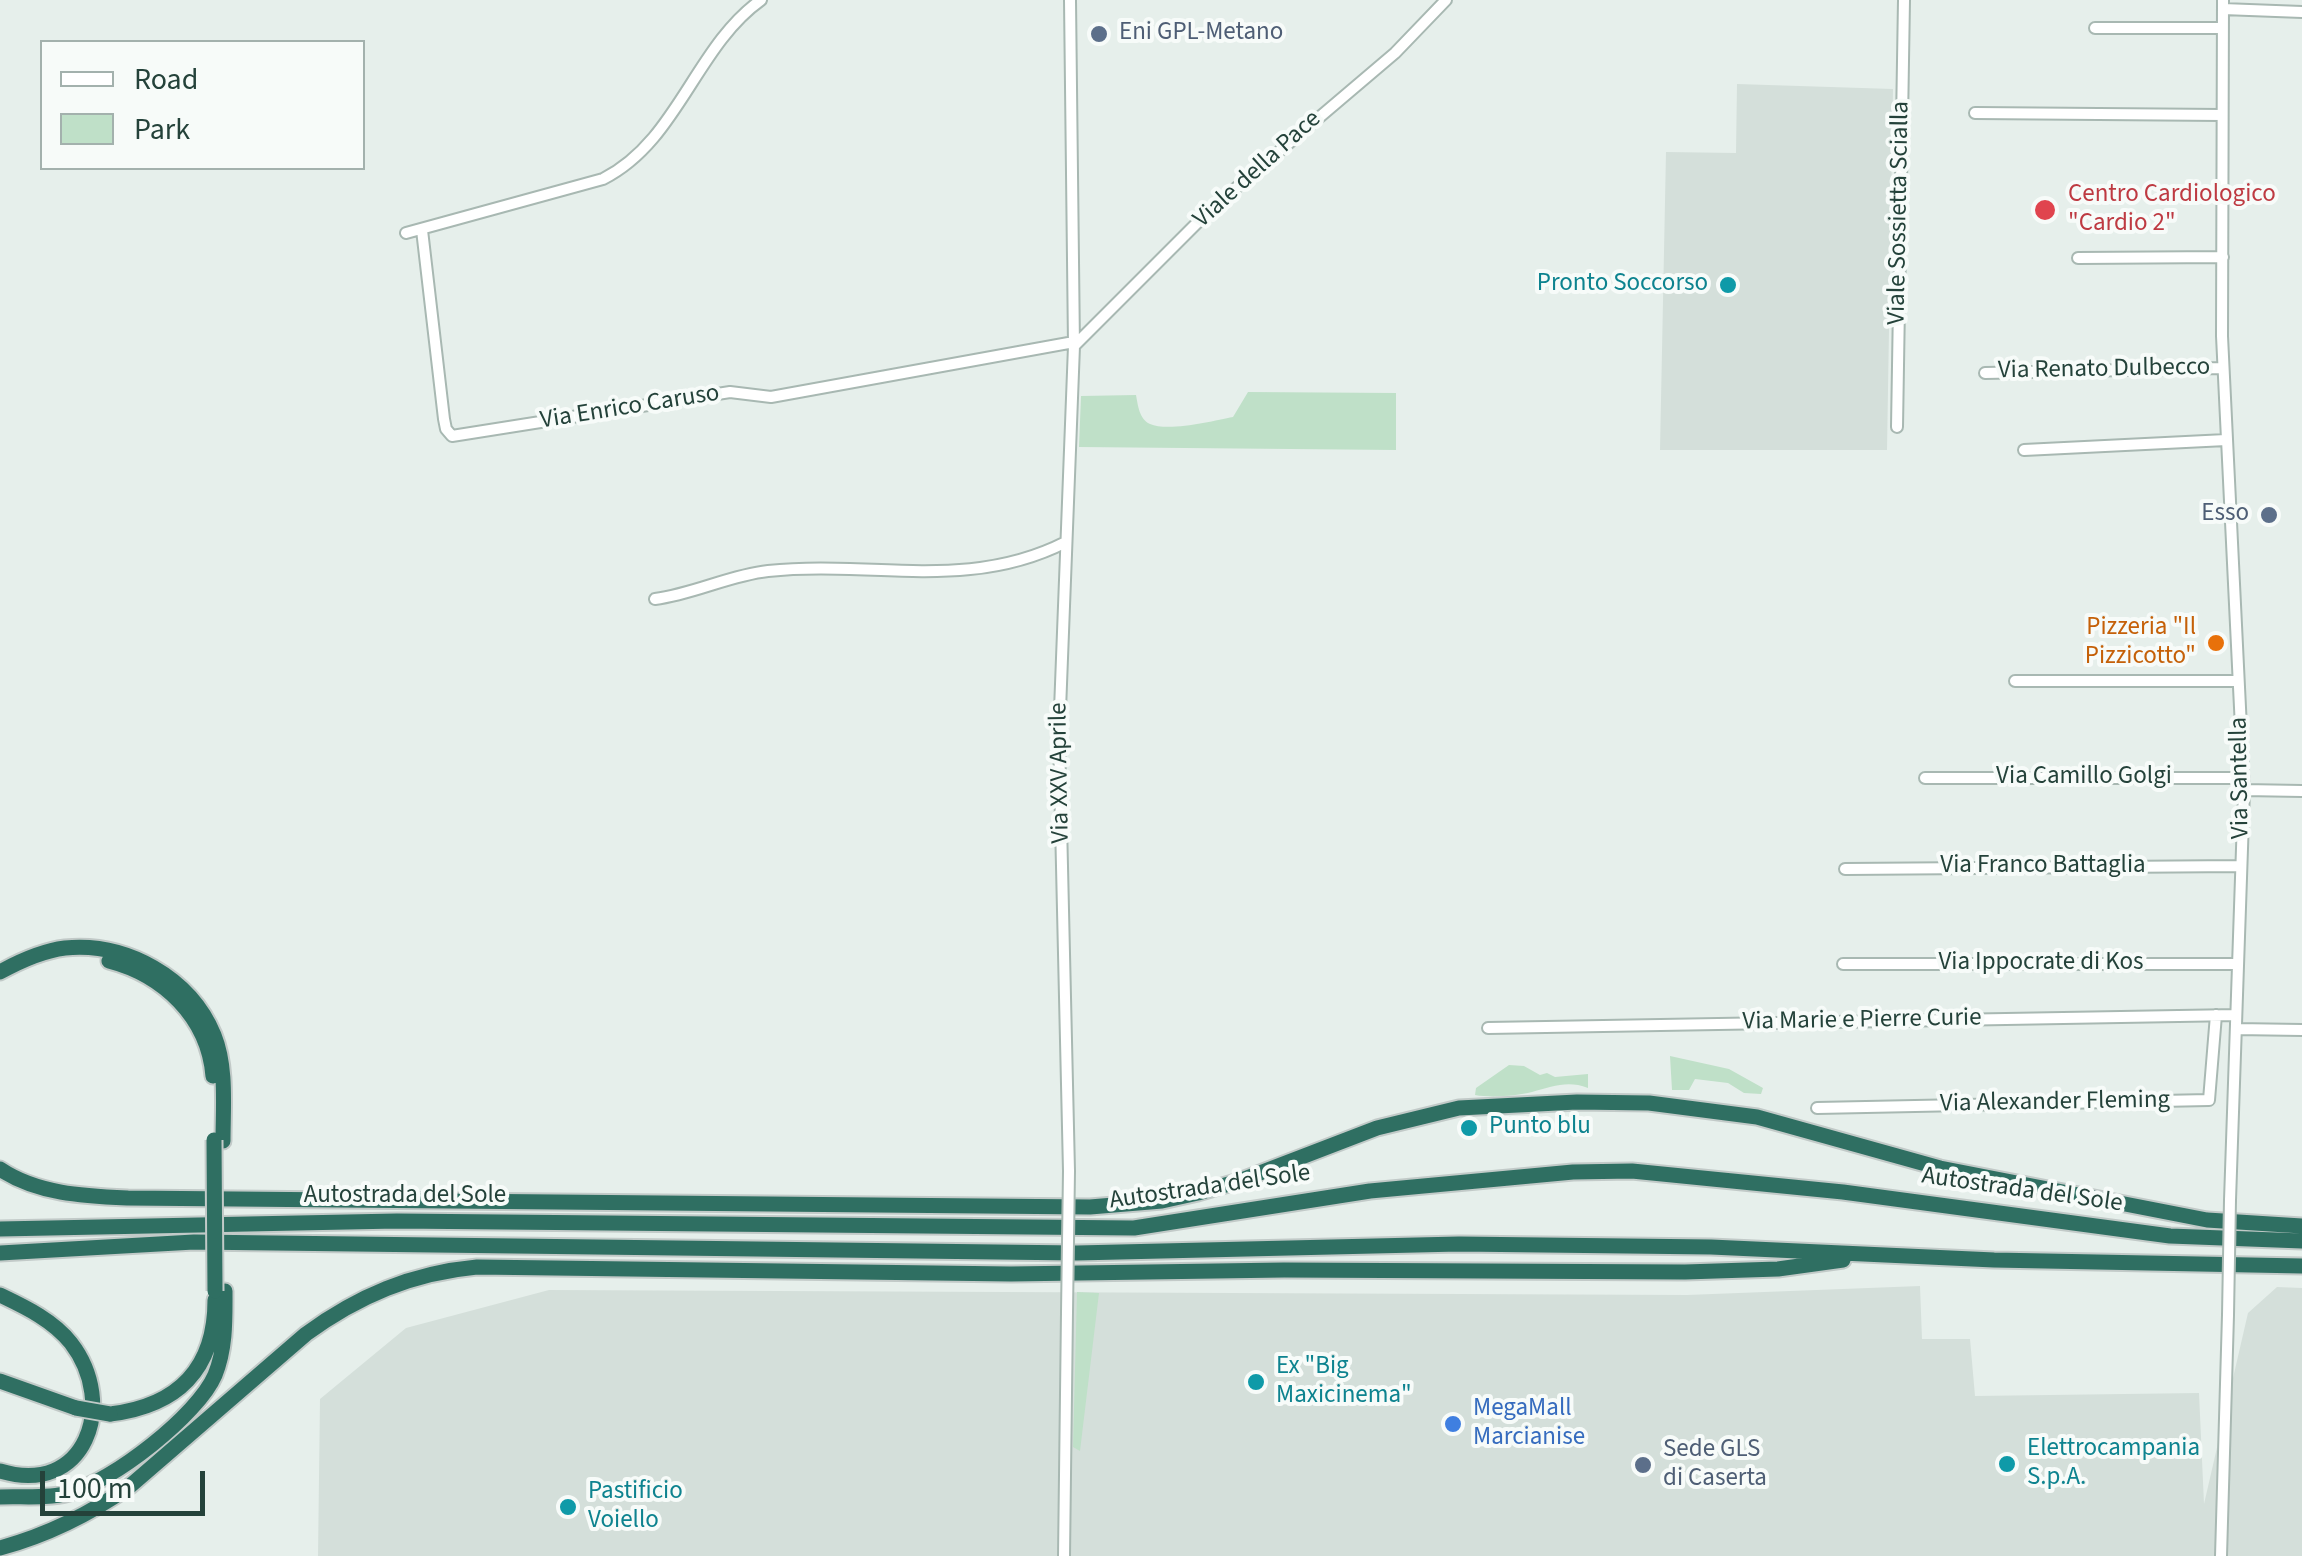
<!DOCTYPE html>
<html>
<head>
<meta charset="utf-8">
<style>
  body { margin:0 }
  #map { position:relative; width:2302px; height:1556px; overflow:hidden; background:#e6efeb; font-family:"Source Sans 3",sans-serif }
  canvas { display:block }
  .legend { position:absolute; left:40px; top:40px; width:325px; height:130px; box-sizing:border-box; background:#f7fbf9; border:2px solid #a3b1ad; margin:0; padding:12px 18px; list-style:none; font-size:30px; color:#24423a }
  .legend li { display:flex; align-items:center; gap:20px; height:50px }
  .legend b { width:50px; border:2px solid #a3b1ad }
  .scale { position:absolute; left:40px; top:1471px; width:165px; height:45px; box-sizing:border-box; border:5px solid #24423a; border-top:0; padding-left:12px; font-size:30px; line-height:35px; white-space:nowrap; color:#24423a; -webkit-text-stroke:8px #f7fbf9; paint-order:stroke }
</style>
</head>
<body>
<div id="map">
<canvas width="2302" height="1556"></canvas>
<ul class="legend">
<li><b style="height:12px;background:#fff"></b>Road</li>
<li><b style="height:28px;background:#bfe0c8"></b>Park</li>
</ul>
<div class="scale">100 m</div>
</div>
<script>
const ctx = document.querySelector('canvas').getContext('2d');
ctx.lineJoin = 'round';
function paint(path, color) {
  ctx.fillStyle = color;
  ctx.fill(path, 'evenodd');
}
function strokePath(path, color, width, dash) {
  ctx.strokeStyle = color;
  ctx.lineWidth = width;
  ctx.lineCap = dash ? 'butt' : 'round';
  ctx.setLineDash(dash || []);
  ctx.stroke(path);
}
function drawText(font, color, halo, rows, align = 'center') {
  ctx.font = font + ' "Source Sans 3",sans-serif';
  ctx.lineWidth = 8;
  ctx.setLineDash([]);
  ctx.textBaseline = 'middle';
  ctx.strokeStyle = halo;
  ctx.fillStyle = color;
  for (const [text, x, y, turn = 0] of rows) {
    ctx.save();
    ctx.translate(x, y);
    ctx.rotate((+turn || 0) * Math.PI / 180);
    ctx.textAlign = isNaN(turn) ? turn : align;
    if (halo) ctx.strokeText(text, 0, 0);
    ctx.fillText(text, 0, 0);
    ctx.restore();
  }
}
const built = new Path2D(`
  M1737 84 1893 89 1887 450H1660L1666 152 1736 153Z
  M1920 1286 1922 1339H1970L1975 1396 2199 1393 2204 1504 2248 1313 2277 1287 2302 1288V1556H318L320 1399 406 1328 549 1290 1687 1295Z`);
const green = new Path2D(`
  M1248 392 1396 393V450L1079 447 1081 396 1136 395C1138 405 1139 419 1150 424 1168 432 1213 421 1233 417Z
  M1670 1056 1729 1069 1763 1088 1761 1094 1744 1093 1728 1083 1695 1079 1689 1090H1672Z
  M1509 1065 1524 1066 1540 1075 1547 1073 1555 1077 1588 1074V1088C1567 1080 1552 1087 1532 1092 1516 1096 1491 1098 1475 1095L1476 1088Z
  M1077 1292 1099 1293 1080 1451 1073 1447Z`);
const minor = new Path2D(`
  M2223 0 2222 336 2244 790 2230 1200
  M2223 9 2302 12
  M2095 28H2222
  M1975 113 2222 115
  M422 230 444 419 446 429 452 436 730 392 771 397 1074 342
  M406 233 603 179C678 141 695 47 761 0
  M2078 258 2223 257
  M1074 346 1209 211 1395 53 1446 0
  M1985 373 2223 368
  M1897 427 1904 0
  M2024 450 2226 440
  M655 599C694 594 730 575 768 571 872 560 968 592 1066 542
  M2015 681H2238
  M1925 778H2243
  M2244 790 2302 791
  M1845 869 2241 866
  M1843 964H2238
  M1488 1028 2236 1015
  M2236 1029 2302 1030
  M1817 1108 2209 1100 2216 1015
  M1069 1171 1059 736 1074 346 1070 0
  M1064 1556 1067 1312
  M2221 1556 2228 1315`);
const highway = new Path2D(`
  M109 961C163 975 208 1017 213 1076
  M0 972C20 961 41 951 65 948 126 942 190 977 214 1035 227 1067 223 1107 223 1141
  M0 1169C37 1194 84 1196 128 1198L1090 1207 1162 1201 1198 1193 1239 1181 1377 1128 1459 1108 1577 1102 1649 1103 1757 1117 1940 1168 2207 1220 2302 1226
  M0 1229 397 1221 1134 1228 1370 1191 1573 1172 1632 1171 1843 1192 2170 1236 2302 1241
  M0 1253 194 1242 1077 1253 1459 1244 1711 1247 1994 1260 2302 1266
  M0 1295C25 1307 53 1320 71 1343 118 1404 86 1497 0 1471
  M0 1381 76 1408
  M110 1414C177 1406 215 1370 215 1300
  M0 1497C22 1496 47 1499 69 1493 112 1482 198 1415 215 1375 226 1348 225 1319 225 1291
  M0 1548C48 1535 90 1514 130 1486L306 1334C358 1296 412 1273 477 1267L1011 1274 1284 1270 1685 1272 1778 1269 1843 1260`);
const minorBridge = new Path2D(`
  M1067 1312 1069 1171
  M2228 1315 2230 1200`);
const highwayBridge = new Path2D(`
  M214 1140 215 1291
  M76 1408 110 1414`);
const markers = [
  [1099,34,10,"#5c6f8a"],
  [2045,210,12,"#e0444e"],
  [1728,285,10,"#0f9aa8"],
  [2269,515,10,"#5c6f8a"],
  [2216,643,10,"#e8710a"],
  [1469,1128,10,"#0f9aa8"],
  [1256,1382,10,"#0f9aa8"],
  [1453,1424,10,"#3f7fe0"],
  [2007,1464,10,"#0f9aa8"],
  [1643,1465,10,"#5c6f8a"],
  [568,1507,10,"#0f9aa8"]
];
const serviceNames = [
  ["Eni GPL-Metano",1119,34],
  ["Esso",2249,515,"right"],
  ["Sede GLS",1663,1451],
  ["di Caserta",1663,1480]
];
const streetNames = [
  ["Viale della Pace",1258,170,-42],
  ["Viale Sossietta Scialla",1900,213,-89],
  ["Via Renato Dulbecco",2104,370,-1],
  ["Via Enrico Caruso",630,408,-9],
  ["Via XXV Aprile",1061,773,-91],
  ["Via Camillo Golgi",2084,778],
  ["Via Santella",2241,778,-91],
  ["Via Franco Battaglia",2043,867],
  ["Via Ippocrate di Kos",2041,964],
  ["Via Marie e Pierre Curie",1862,1021,-1],
  ["Via Alexander Fleming",2055,1103,-1],
  ["Autostrada del Sole",1210,1188,-8],
  ["Autostrada del Sole",2022,1191,8],
  ["Autostrada del Sole",405,1197]
];
const healthNames = [
  ["Centro Cardiologico",2068,196],
  ["\"Cardio 2\"",2068,225]
];
const cultureNames = [
  ["Pronto Soccorso",1708,285,"right"],
  ["Punto blu",1489,1128],
  ["Ex \"Big",1276,1368],
  ["Maxicinema\"",1276,1397],
  ["Elettrocampania",2027,1450],
  ["S.p.A.",2027,1479],
  ["Pastificio",588,1493],
  ["Voiello",588,1522]
];
const foodNames = [
  ["Pizzeria \"Il",2196,629],
  ["Pizzicotto\"",2196,658]
];
const shopNames = [
  ["MegaMall",1473,1410],
  ["Marcianise",1473,1439]
];
paint(built, '#d4dfda');
paint(green, '#bfe0c8');
strokePath(minor, '#a8b8b2', 14);
strokePath(highway, '#c2cac8', 19);
strokePath(minor, '#fff', 10);
strokePath(highway, '#2f6f62', 15);
strokePath(minorBridge, '#a8b8b2', 14, []);
strokePath(highwayBridge, '#c2cac8', 19, []);
strokePath(minorBridge, '#fff', 10);
strokePath(highwayBridge, '#2f6f62', 15);
for (const [x, y, r, color] of markers) {
  const dot = new Path2D();
  dot.arc(x, y, r, 0, 2 * Math.PI);
  ctx.fillStyle = color;
  ctx.fill(dot);
  strokePath(dot, '#f7fbf9', 4);
}
drawText('25px', '#4e5e75', '#f7fbf9', serviceNames, 'left');
drawText('25px', '#24423a', '#f7fbf9', streetNames);
drawText('25px', '#be3a42', '#f7fbf9', healthNames, 'left');
drawText('25px', '#0d838f', '#f7fbf9', cultureNames, 'left');
drawText('25px', '#c56008', '#f7fbf9', foodNames, 'right');
drawText('25px', '#366cbe', '#f7fbf9', shopNames, 'left');
</script>
</body>
</html>
